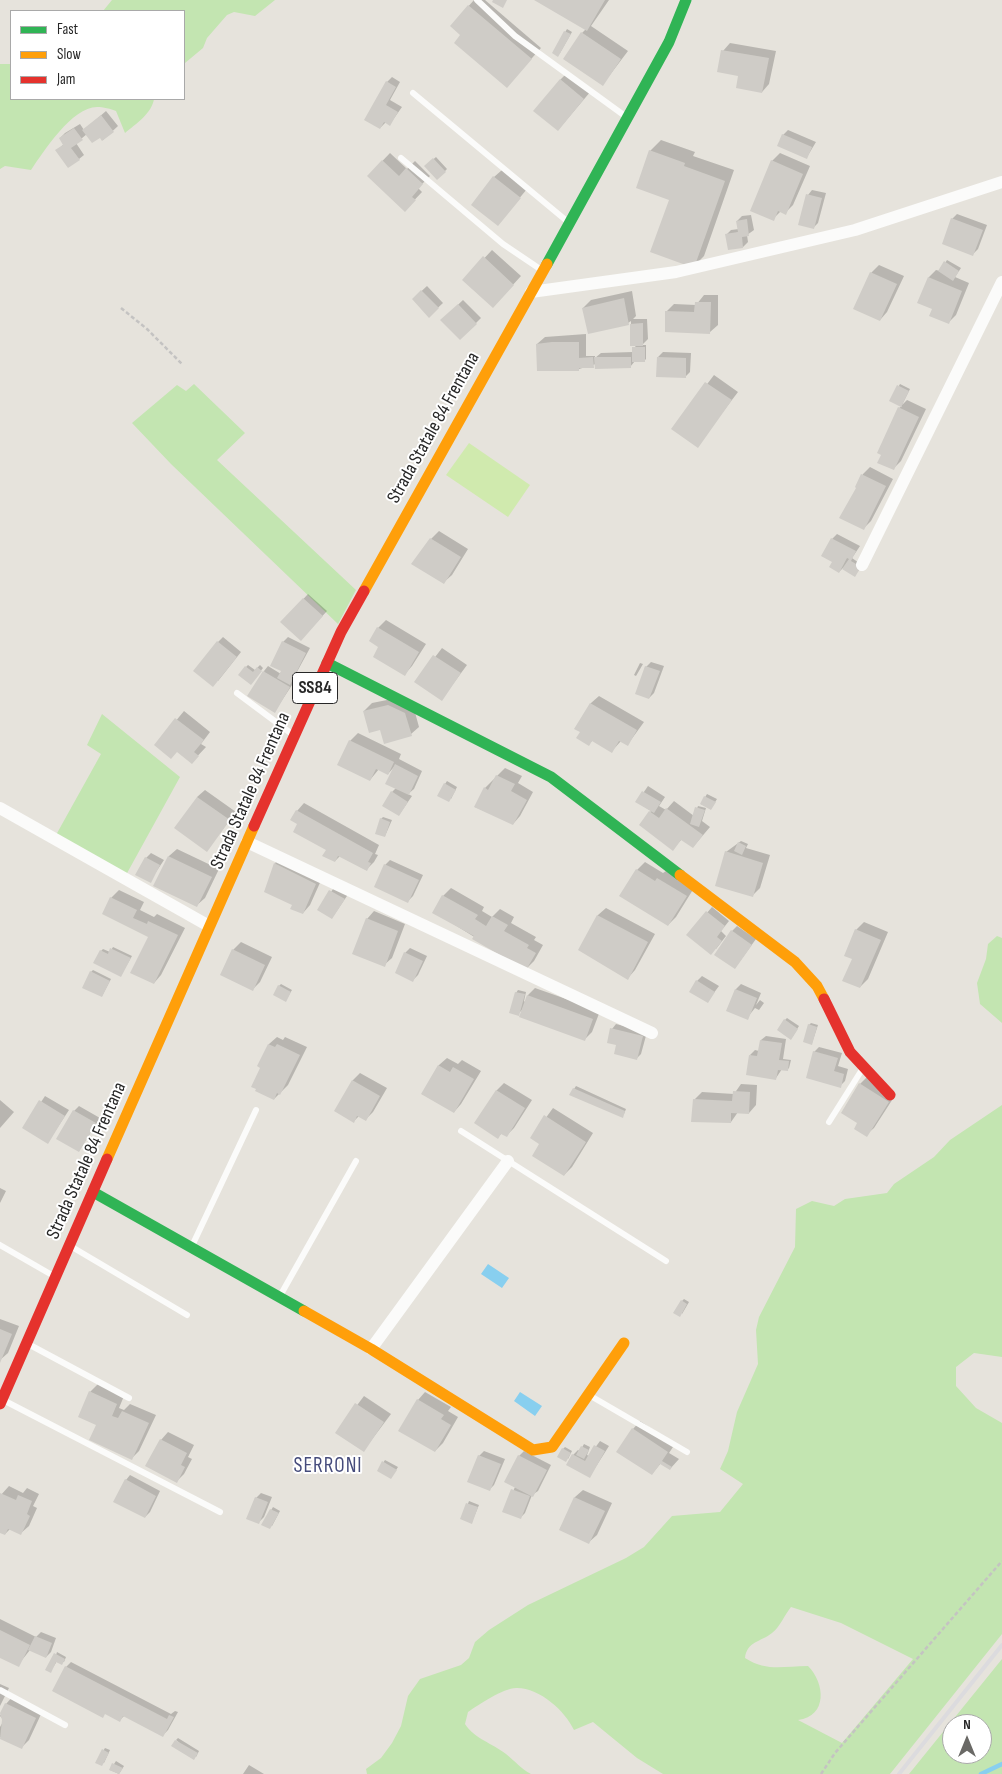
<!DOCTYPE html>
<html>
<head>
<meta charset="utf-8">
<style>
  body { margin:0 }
  #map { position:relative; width:1002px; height:1774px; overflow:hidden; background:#e6e3dc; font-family:"Sofia Sans Condensed",sans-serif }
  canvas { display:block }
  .legend { position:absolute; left:10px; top:10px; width:175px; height:90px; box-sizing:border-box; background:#fff; border:1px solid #a9a9a9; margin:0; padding:6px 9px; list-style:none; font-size:15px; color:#272727 }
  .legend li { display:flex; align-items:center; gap:10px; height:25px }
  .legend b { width:25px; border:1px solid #a9a9a9 }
  .north { position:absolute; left:942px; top:1714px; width:50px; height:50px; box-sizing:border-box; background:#fff; border:1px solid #a9a9a9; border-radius:50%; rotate:0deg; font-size:14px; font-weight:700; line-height:20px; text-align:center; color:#272727 }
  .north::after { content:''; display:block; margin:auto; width:18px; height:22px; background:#6a6966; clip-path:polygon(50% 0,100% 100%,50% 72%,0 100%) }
</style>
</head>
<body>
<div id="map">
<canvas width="1002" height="1774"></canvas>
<ul class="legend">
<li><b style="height:6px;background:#30b455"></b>Fast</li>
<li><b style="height:6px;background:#ff9f0a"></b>Slow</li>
<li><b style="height:6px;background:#e5322d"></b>Jam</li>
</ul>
<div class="north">N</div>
</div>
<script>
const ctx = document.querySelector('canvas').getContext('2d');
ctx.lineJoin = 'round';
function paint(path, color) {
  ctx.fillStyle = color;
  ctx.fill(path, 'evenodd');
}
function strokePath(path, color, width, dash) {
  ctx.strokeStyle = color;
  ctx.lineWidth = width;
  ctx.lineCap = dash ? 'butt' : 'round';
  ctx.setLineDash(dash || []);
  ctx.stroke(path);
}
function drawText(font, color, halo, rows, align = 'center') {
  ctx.font = font + ' "Sofia Sans Condensed",sans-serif';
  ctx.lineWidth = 4;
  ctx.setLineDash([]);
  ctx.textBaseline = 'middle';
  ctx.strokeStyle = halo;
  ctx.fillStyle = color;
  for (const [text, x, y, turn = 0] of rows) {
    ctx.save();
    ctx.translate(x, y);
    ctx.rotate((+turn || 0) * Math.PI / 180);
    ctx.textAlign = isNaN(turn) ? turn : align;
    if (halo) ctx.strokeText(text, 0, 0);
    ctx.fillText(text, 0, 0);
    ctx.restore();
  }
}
const green = new Path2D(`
  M112 0H275L255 16 234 12 227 15 207 38 203 48 185 63 184 68V11H103Z
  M0 64H11V99H154C152 113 136 124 125 133L116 111C111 109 103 107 97 107 72 107 44 151 31 170L5 166 0 169Z
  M194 384 245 433 217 460 356 590 338 624 171 464 132 423 177 385 186 391Z
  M102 714 180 777 126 875 56 835 101 754 87 745Z
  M997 936 1002 938V1023L980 1004 977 983 986 959 988 944Z
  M1002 1105V1357L974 1353 956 1367V1386L976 1408 1002 1423V1634L890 1774H663L637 1758 593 1722 574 1730C565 1711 540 1688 517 1688 505 1687 478 1705 468 1712L465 1724C475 1739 492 1743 506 1754 515 1761 521 1769 531 1774H367L366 1769 381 1758 392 1743 401 1726 408 1696 420 1679 461 1665 469 1658 475 1642 489 1630 528 1605 626 1558 644 1547 672 1516 720 1512 743 1484 720 1469 728 1451 737 1412 758 1364 756 1330 759 1317 795 1247 796 1209 812 1201 834 1206 845 1199 887 1193 894 1184 934 1157 950 1140ZM791 1607 841 1623 913 1659 842 1743 798 1720C828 1716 825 1683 808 1666 783 1666 767 1672 745 1658 747 1641 761 1642 772 1633 780 1627 785 1614 791 1607Z
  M1002 1659V1774H909ZM952 1724H982V1754H952Z`);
const pitch = new Path2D(`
  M469 443 530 485 508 517 446 475Z`);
const water = new Path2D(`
  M488 1264 509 1278 502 1288 481 1274Z
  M520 1392 542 1406 535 1416 514 1401Z`);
const shadow = new Path2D(`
  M474 0H485L541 48 507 86 462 35 451 26Z
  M537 0H609L591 26 628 51 603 84 582 33 586 29Z
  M567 29 572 32 560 53H553Z
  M730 43 776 51 769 84 762 92 740 75 723 51Z
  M568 72 591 91 558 130 560 80Z
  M392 77 400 82 390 100 402 107 390 124 386 122 380 128 387 82Z
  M106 111 118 126 103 140 100 136 87 134 76 143 84 155 79 159 57 150 64 144 60 138 65 133 80 124 84 130Z
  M788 130 816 142 807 157 783 135Z
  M661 140 695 152 693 156 734 170 704 256 694 266 671 199 650 151Z
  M390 153 407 169 415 161 430 176 418 188 422 192 405 210 368 176Z
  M780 153 810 166 793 205 785 213 781 211 773 219 772 161Z
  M436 157 447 169 437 179 426 166Z
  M502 170 527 189 498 224 494 177Z
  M812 190 826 193 818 223 813 228 808 195Z
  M957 214 987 225 978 249 973 254 952 219Z
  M751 215 754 230 747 235 748 242 743 247 726 235 731 230 739 229 737 221 742 216Z
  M492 250 521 276 500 299 464 280Z
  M947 260 961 268 955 277 969 283 956 315 948 323 934 308 919 302 929 277 936 270 940 271Z
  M879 265 904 276 887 312 880 320 855 308 871 273Z
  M427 286 443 303 429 316 413 299Z
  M632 291 636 316 633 319H647L648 339 642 345H646V359L644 361H635L630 367 596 364 579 369 537 344 545 337 586 334V356H595V358L601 353 633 352 636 345H631V321L628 323 583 308 591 300Z
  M704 295H718V325L710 332 666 312 674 304 696 305Z
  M463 300 481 318 460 339 442 320Z
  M663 352 691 353 690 372 685 377 658 357Z
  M714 375 738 392 697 446 673 429Z
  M900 384 910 389 902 405 907 400 926 409 901 461 893 469 899 408 902 406 891 400Z
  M870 467 893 479 871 521 863 529 856 486 863 474Z
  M439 531 468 549 452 575 444 582 431 539Z
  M837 534 860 546 852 558 862 565 855 575 843 568 839 572 834 561 832 539Z
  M308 594 327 611 305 635 282 622Z
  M386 620 426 644 412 666 405 674 380 647 378 628Z
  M223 637 241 652 218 681V642Z
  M288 637 310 648 292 681 294 682 275 711 264 671 268 666 281 674 283 642Z
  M442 648 467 665 442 699 416 682Z
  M651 662 664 666 654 693 649 698 646 667Z
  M640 663 643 664 636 676 634 675Z
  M248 665 255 670 260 665 263 668 253 681 246 667Z
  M599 696 644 722 628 744 621 741 612 751 593 740 589 744 581 732 576 729 591 703Z
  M397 698 413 705 419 727 411 734 381 728 364 711 372 703Z
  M184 711 210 732 201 744 206 747 192 762 178 751 156 745Z
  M358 733 401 754 399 759 422 771 414 789 408 794 412 796 399 815 392 792 396 788 394 767 388 774 379 769 370 780 350 741Z
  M505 768 522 776 518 783 533 792 520 816 513 824 475 807 485 788Z
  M447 781 457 787 451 799 445 784Z
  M648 786 665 797 659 806 666 810 674 801 694 816 698 806 706 808 702 821 710 827 693 847 682 839 673 849 650 812 651 811 637 802Z
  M205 790 236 812 207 850 197 797Z
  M707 794 717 799 711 809 701 804Z
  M304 803 379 845 375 854 378 855 374 862 366 870 340 856 335 861 328 849 299 824 297 811Z
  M383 817 392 820 385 836 381 819Z
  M741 841 748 844 746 848 770 855 760 888 752 896 726 852Z
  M177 849 219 869 205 898 197 905 155 885 169 856Z
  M151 853 164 860 150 881 146 858Z
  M282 856 323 876 310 905 303 913 293 904 275 863Z
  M390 860 423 875 413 896 408 901 385 865Z
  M645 862 663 873 666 871 694 888 676 917 668 925 637 870Z
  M335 886 349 893 332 918 319 910Z
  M451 888 484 907 482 911 492 917 500 909 514 917 511 923 536 937 534 940 543 945 534 961 526 969 434 912 443 896Z
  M119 890 144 902 140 910 154 917 157 914 185 928 161 975 154 983 150 936 111 898Z
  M712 907 729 921 721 931 726 936 716 949 688 935Z
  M606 908 655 934 635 970 628 978 580 950 598 915Z
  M374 911 405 924 392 958 384 965 367 919Z
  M864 922 888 932 868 979 860 987 853 958 856 930Z
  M737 926 756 939 735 968 732 931Z
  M241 942 272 957 260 982 253 989 233 950Z
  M113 947 132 956 121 975 101 951 103 949 110 952Z
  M410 948 427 956 418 975 413 980 405 953Z
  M93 970 111 979 102 996 91 972Z
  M702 976 719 986 707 1002 697 981Z
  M281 984 292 990 286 1000 279 986Z
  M741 984 761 993 756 1005 760 1000 764 1003 759 1010 755 1008 747 1018 727 1010 736 989Z
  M535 988 600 1011 592 1032 584 1040 522 1010 518 1014 516 993 518 990 526 992 524 1001 525 1002 528 995Z
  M787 1018 799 1026 793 1036 785 1020Z
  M811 1023 818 1025 812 1043 809 1025Z
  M616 1024 647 1032 641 1054 636 1059 618 1044 612 1029Z
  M766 1036 786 1039 783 1059 791 1060 789 1068 787 1070 782 1069 776 1078 750 1055 755 1050 759 1051 761 1040Z
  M277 1037 283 1040 285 1037 307 1047 288 1085 274 1099 262 1067 259 1066 269 1044Z
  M819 1047 842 1053 838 1066 848 1069 845 1081 840 1086 814 1052Z
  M447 1058 458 1064 462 1060 481 1071 461 1104 454 1112 422 1094 439 1065Z
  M360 1073 387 1088 373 1112 366 1119 359 1116 354 1121 335 1111 353 1080Z
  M868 1076 896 1094 874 1128 866 1135 859 1123 860 1084Z
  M504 1083 532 1100 514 1128 507 1135 502 1133 498 1137 476 1123 497 1090Z
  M741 1084 757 1085 756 1105 749 1113 738 1112 731 1122 694 1100 702 1092 734 1094Z
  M576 1086 626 1109 624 1114 622 1116 574 1089Z
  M45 1096 69 1110 48 1142 24 1128Z
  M0 1100 14 1112 0 1128Z
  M79 1106 100 1118 79 1151 74 1111Z
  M553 1108 593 1133 572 1167 564 1175 541 1143 532 1137Z
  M0 1188 6 1191 0 1203Z
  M684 1299 689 1302 682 1314V1301Z
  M0 1319 19 1326 8 1353 0 1360Z
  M98 1384 124 1396 119 1408 124 1410 130 1404 156 1415 139 1451 132 1458 98 1425 90 1392Z
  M425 1392 451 1407 448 1411 458 1417 443 1443 435 1451 418 1400Z
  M364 1396 391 1414 364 1450 337 1432Z
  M640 1421 675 1444 669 1453 679 1459 670 1469 661 1463 652 1474 633 1429Z
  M168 1432 194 1445 188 1457 192 1459 184 1474 176 1482 161 1440Z
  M600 1441 609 1446 590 1476 573 1455 578 1450 580 1451 584 1444 590 1447 587 1455 589 1456Z
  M565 1447 572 1451 568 1459 563 1449Z
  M484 1451 505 1459 494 1485 489 1490 479 1456Z
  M524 1451 551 1465 538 1491 532 1495 525 1513 520 1518 504 1511 515 1487 519 1456Z
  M385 1460 398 1467 391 1478 378 1470Z
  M130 1475 160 1491 150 1512 145 1517 126 1480Z
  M9 1486 23 1493 27 1488 39 1494 33 1506 37 1508 29 1526 21 1533 10 1529 5 1534 0 1532V1496Z
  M583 1490 612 1503 597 1535 589 1542 560 1529 575 1497Z
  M261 1493 272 1497 264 1517 259 1522 248 1518 256 1498Z
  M469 1501 479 1505 472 1522 462 1519Z
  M273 1507 280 1511 272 1526 263 1524Z
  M0 1619 36 1637 41 1632 56 1638 51 1652 46 1657 30 1650 18 1665 0 1656Z
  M57 1652 66 1657 64 1662 57 1661 51 1671Z
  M71 1662 171 1714 175 1711 178 1712 168 1730 163 1735 125 1715 120 1720 66 1667Z
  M0 1684 9 1688 0 1706Z
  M13 1696 43 1710 29 1740 21 1748 0 1737V1727L4 1720 0 1716 6 1704Z
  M178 1738 199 1751 196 1757 176 1740Z
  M105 1748 110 1750 104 1763 96 1762Z
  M116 1761 124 1766 119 1774 110 1770Z
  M249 1765 264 1774H243Z`);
const stream = new Path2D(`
  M981 1774 1002 1764`);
const building = new Path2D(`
  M493 0H507L503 8 492 2Z
  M534 0H605L587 31Z
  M468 5 532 59 507 88 454 43 460 35 450 26Z
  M564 31 571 34 558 57 552 53Z
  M581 32 621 59 603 86 563 59Z
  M721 50 769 58 762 93 736 88 738 76 717 72Z
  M560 79 584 99 558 131 533 111Z
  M386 81 396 87 386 105 398 112 390 126 384 122 380 129 364 120Z
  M101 115 114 132 102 141 100 138 92 143 82 130Z
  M74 128 83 140 71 148 80 160 68 168 55 150 63 145 59 138Z
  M782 134 812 147 807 159 777 146Z
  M649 150 685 163 684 166 725 181 694 268 650 252 669 200 636 188Z
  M433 158 446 172 437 180 424 166Z
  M382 160 399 176 406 168 423 184 412 197 416 200 405 212 367 176Z
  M771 160 803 174 786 215 778 211 774 221 750 211Z
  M493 176 521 198 498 226 471 205Z
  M806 194 822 198 814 229 798 225Z
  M951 218 983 230 973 256 942 244Z
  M747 219 749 236 742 237 743 248 728 250 725 234 738 232 736 221Z
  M483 256 514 285 493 308 462 280Z
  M944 261 959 271 953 281 938 271Z
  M870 272 897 284 880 321 853 309Z
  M928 277 962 291 949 324 929 316 932 309 917 303Z
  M421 290 439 308 429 318 412 299Z
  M624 298 629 325 588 334 582 308Z
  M695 302H711L710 334 665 332V311L694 312Z
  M458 304 477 324 460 340 440 320Z
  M643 323V346H630V324Z
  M552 342H579V358L593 357 594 368H579V371H537L536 344Z
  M632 347H645V362H632Z
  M594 357H631V368L595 369Z
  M657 357 686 358V378L656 377Z
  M705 382 732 400 698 448 671 429Z
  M897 385 909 391 901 407 889 401Z
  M898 407 919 417 894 470 877 463 881 455 877 453Z
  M861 474 886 486 864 530 839 518 856 488 855 487Z
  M430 538 461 557 444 584 411 564Z
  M831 538 856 551 851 561 861 567 855 577 842 569 849 559 847 558 839 573 829 567 832 562 821 556Z
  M303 598 323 616 301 641 280 622Z
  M377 627 419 652 405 676 373 657 378 647 369 641Z
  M217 641 237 657 213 687 193 671Z
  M282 641 306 653 290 685 277 678 281 671 270 666Z
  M433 655 461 673 442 701 414 682Z
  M245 666 253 672 257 667 262 671 251 685 238 675Z
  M645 666 660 671 649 699 635 694Z
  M263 671 290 687 275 713 247 696Z
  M590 703 637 730 628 746 619 741 612 753 592 741 589 746 576 738 580 732 574 729Z
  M388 705 405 713 412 736 384 744 380 730 369 733 363 711Z
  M175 718 204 740 194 752 199 756 192 764 177 752 171 759 154 745Z
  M349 740 394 762 388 775 376 769 370 781 337 765Z
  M395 764 418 776 409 795 385 784Z
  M496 775 515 784 511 791 527 800 513 825 474 807 484 787 488 790Z
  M444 783 456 790 449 802 437 796Z
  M391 791 408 802 399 816 382 806Z
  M642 791 661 802 654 813 635 802Z
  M704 796 716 802 711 810 700 804Z
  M197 797 230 820 207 852 174 828Z
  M695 807 705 810 699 827 690 824Z
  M666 808 703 835 693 848 681 840 673 851 639 825 649 811 659 818Z
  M296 810 373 853 368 862 371 863 367 871 338 856 335 862 322 856 326 850 293 832 297 824 290 820Z
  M380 818 390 822 385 837 375 834Z
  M738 842 746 846 742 855 734 851Z
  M725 851 763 863 753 897 715 886Z
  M168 856 212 877 197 907 153 886Z
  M145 857 160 865 151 883 135 875Z
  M274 863 316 884 303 914 290 909 292 905 264 892Z
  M384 864 419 880 408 903 374 887Z
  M636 869 655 881 657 878 687 896 668 926 619 896Z
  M329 890 345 899 332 919 317 910Z
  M442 895 478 915 475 919 486 926 492 916 508 925 504 931 529 945 527 948 536 953 526 970 472 939 474 936 432 913Z
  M110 897 137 910 133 918 147 924 148 921 178 935 154 984 130 973 148 937 102 914Z
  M706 911 725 926 717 937 722 941 711 955 686 935Z
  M597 915 648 942 628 980 578 950Z
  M366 918 398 931 385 967 352 954Z
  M855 929 881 940 860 988 842 981 852 959 844 956Z
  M731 930 752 945 735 969 714 955Z
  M110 948 131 958 121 977 93 963 100 950 108 954Z
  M232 949 265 965 253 991 220 975Z
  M404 952 423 961 413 982 395 973Z
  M90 971 110 981 102 997 82 988Z
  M696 980 715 992 708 1003 689 992Z
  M278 985 291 992 286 1002 273 995Z
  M735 989 757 998 748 1020 726 1011Z
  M515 992 525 994 519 1016 509 1013Z
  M527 995 593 1019 585 1041 519 1017Z
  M784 1019 798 1029 791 1040 777 1030Z
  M808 1024 817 1027 812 1045 803 1042Z
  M610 1028 643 1036 637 1060 614 1054 616 1045 607 1043Z
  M760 1040 782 1043 779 1060 789 1061 788 1071 778 1070 776 1080 746 1075 749 1055 757 1056Z
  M268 1044 275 1047 277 1044 300 1055 280 1095 277 1093 274 1100 255 1091 256 1089 251 1087 260 1068 257 1066Z
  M813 1051 838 1058 834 1071 844 1074 841 1088 806 1078Z
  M438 1065 450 1072 453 1067 474 1079 454 1113 421 1094Z
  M352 1080 380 1096 366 1121 357 1116 354 1123 334 1111Z
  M859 1083 889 1102 867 1137 854 1129 857 1123 841 1113Z
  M573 1088 625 1111 623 1118 569 1095Z
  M496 1090 525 1108 507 1137 501 1134 498 1139 474 1123Z
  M733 1091 750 1092 749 1114 731 1113V1123L691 1122 693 1099 732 1101Z
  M39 1100 65 1116 48 1144 22 1128Z
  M73 1110 96 1123 79 1152 56 1139Z
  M544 1115 586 1142 564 1176 532 1156 539 1144 530 1138Z
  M681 1300 687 1304 680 1317 673 1313Z
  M0 1329 12 1334 0 1363Z
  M89 1391 117 1404 112 1416 118 1418 122 1411 149 1423 132 1460 89 1440 96 1425 78 1417Z
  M417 1399 444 1415 441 1419 451 1425 435 1452 398 1431Z
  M355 1403 384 1422 364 1452 335 1433Z
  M632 1428 668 1452 662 1461 672 1467 670 1470 660 1464 652 1475 616 1452Z
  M160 1439 187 1453 181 1465 185 1467 177 1483 145 1466Z
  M594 1445 605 1451 590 1478 566 1465 572 1454 585 1461Z
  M581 1446 589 1450 584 1459 576 1455Z
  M562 1448 571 1453 566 1462 557 1457Z
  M478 1455 501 1464 490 1491 467 1482Z
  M518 1455 547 1470 533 1497 504 1482Z
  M382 1461 397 1470 391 1479 377 1471Z
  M125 1479 156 1496 145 1518 113 1502Z
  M511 1489 530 1496 521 1519 502 1512Z
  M0 1493 16 1500 18 1495 32 1501 27 1514 30 1516 21 1535 8 1529 5 1535 0 1533Z
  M255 1497 268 1502 259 1524 246 1519Z
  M574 1497 605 1511 589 1544 559 1530Z
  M466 1503 478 1507 472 1524 460 1519Z
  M270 1509 279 1513 270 1529 261 1525Z
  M0 1630 30 1645 19 1667 0 1658Z
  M35 1636 52 1643 46 1658 28 1650Z
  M54 1653 65 1659 62 1665 56 1662 51 1673 45 1670Z
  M65 1666 167 1719 169 1715 174 1717 163 1737 123 1716 120 1722 105 1714 103 1718 52 1691Z
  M5 1703 36 1718 22 1749 0 1739 2 1720 0 1713Z
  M175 1740 198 1753 194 1760 171 1746Z
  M102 1749 109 1753 102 1766 95 1763Z
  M112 1763 123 1768 119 1774 109 1770Z`);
const path = new Path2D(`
  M121 308 147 329 183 365
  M821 1774 835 1753 1002 1561`);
const lane = new Path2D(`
  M477 0 515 36 625 116
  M413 93 568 222
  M401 158 503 244 540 269
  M237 693 292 734
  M829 1122 863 1068
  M461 1131 666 1261
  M0 1245 52 1275
  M192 1246 256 1110
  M72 1247 187 1315
  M280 1296 356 1161
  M30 1345 129 1398
  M589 1395 687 1452
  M5 1401 220 1512
  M0 1690 65 1725`);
const street = new Path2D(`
  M531 292 676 272 855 230 1002 182
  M862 565 1002 282
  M0 808 209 926
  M247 842 652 1033
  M371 1349 508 1161`);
const fast = new Path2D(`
  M547 264 669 42 686 0
  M327 663 551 777 680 875
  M93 1192 304 1311`);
const slow = new Path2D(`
  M364 591 547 264
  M680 875 795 962 817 986 824 999
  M107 1159 254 826
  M304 1311 371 1349 533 1450 552 1447 624 1343`);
const jam = new Path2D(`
  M254 826 341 632 364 591
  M824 999 850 1052 890 1095
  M0 1404 107 1159`);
const rail = new Path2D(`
  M899 1774 1002 1645`);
const shields = [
  [315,688,45]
];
const shieldNames = [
  ["SS84",315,688]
];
const streetNames = [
  ["Strada Statale 84 Frentana",434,428,-61],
  ["Strada Statale 84 Frentana",251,791,-66],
  ["Strada Statale 84 Frentana",87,1161,-66]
];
const quarterNames = [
  ["SERRONI",328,1467]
];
paint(green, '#c3e5b1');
paint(pitch, '#d0eaae');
paint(water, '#88cfef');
paint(shadow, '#0003');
strokePath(stream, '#88cfef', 4.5);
paint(building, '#cfccc7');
strokePath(path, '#c4c3c2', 2.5, [4, 2.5]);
strokePath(lane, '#fbfbfa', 6);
strokePath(street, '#fbfbfa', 12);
strokePath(fast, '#30b455', 11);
strokePath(slow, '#ff9f0a', 11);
strokePath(jam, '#e5322d', 11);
strokePath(rail, '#dcdbde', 4);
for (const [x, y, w] of shields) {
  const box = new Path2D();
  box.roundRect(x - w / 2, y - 15.5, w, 31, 4);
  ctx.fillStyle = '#fff';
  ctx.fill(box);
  strokePath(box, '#272727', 1);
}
drawText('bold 18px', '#272727', null, shieldNames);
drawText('19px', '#272727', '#fff', streetNames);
ctx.letterSpacing = '1px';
drawText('21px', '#454b7b', '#fff', quarterNames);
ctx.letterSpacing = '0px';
</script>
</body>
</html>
